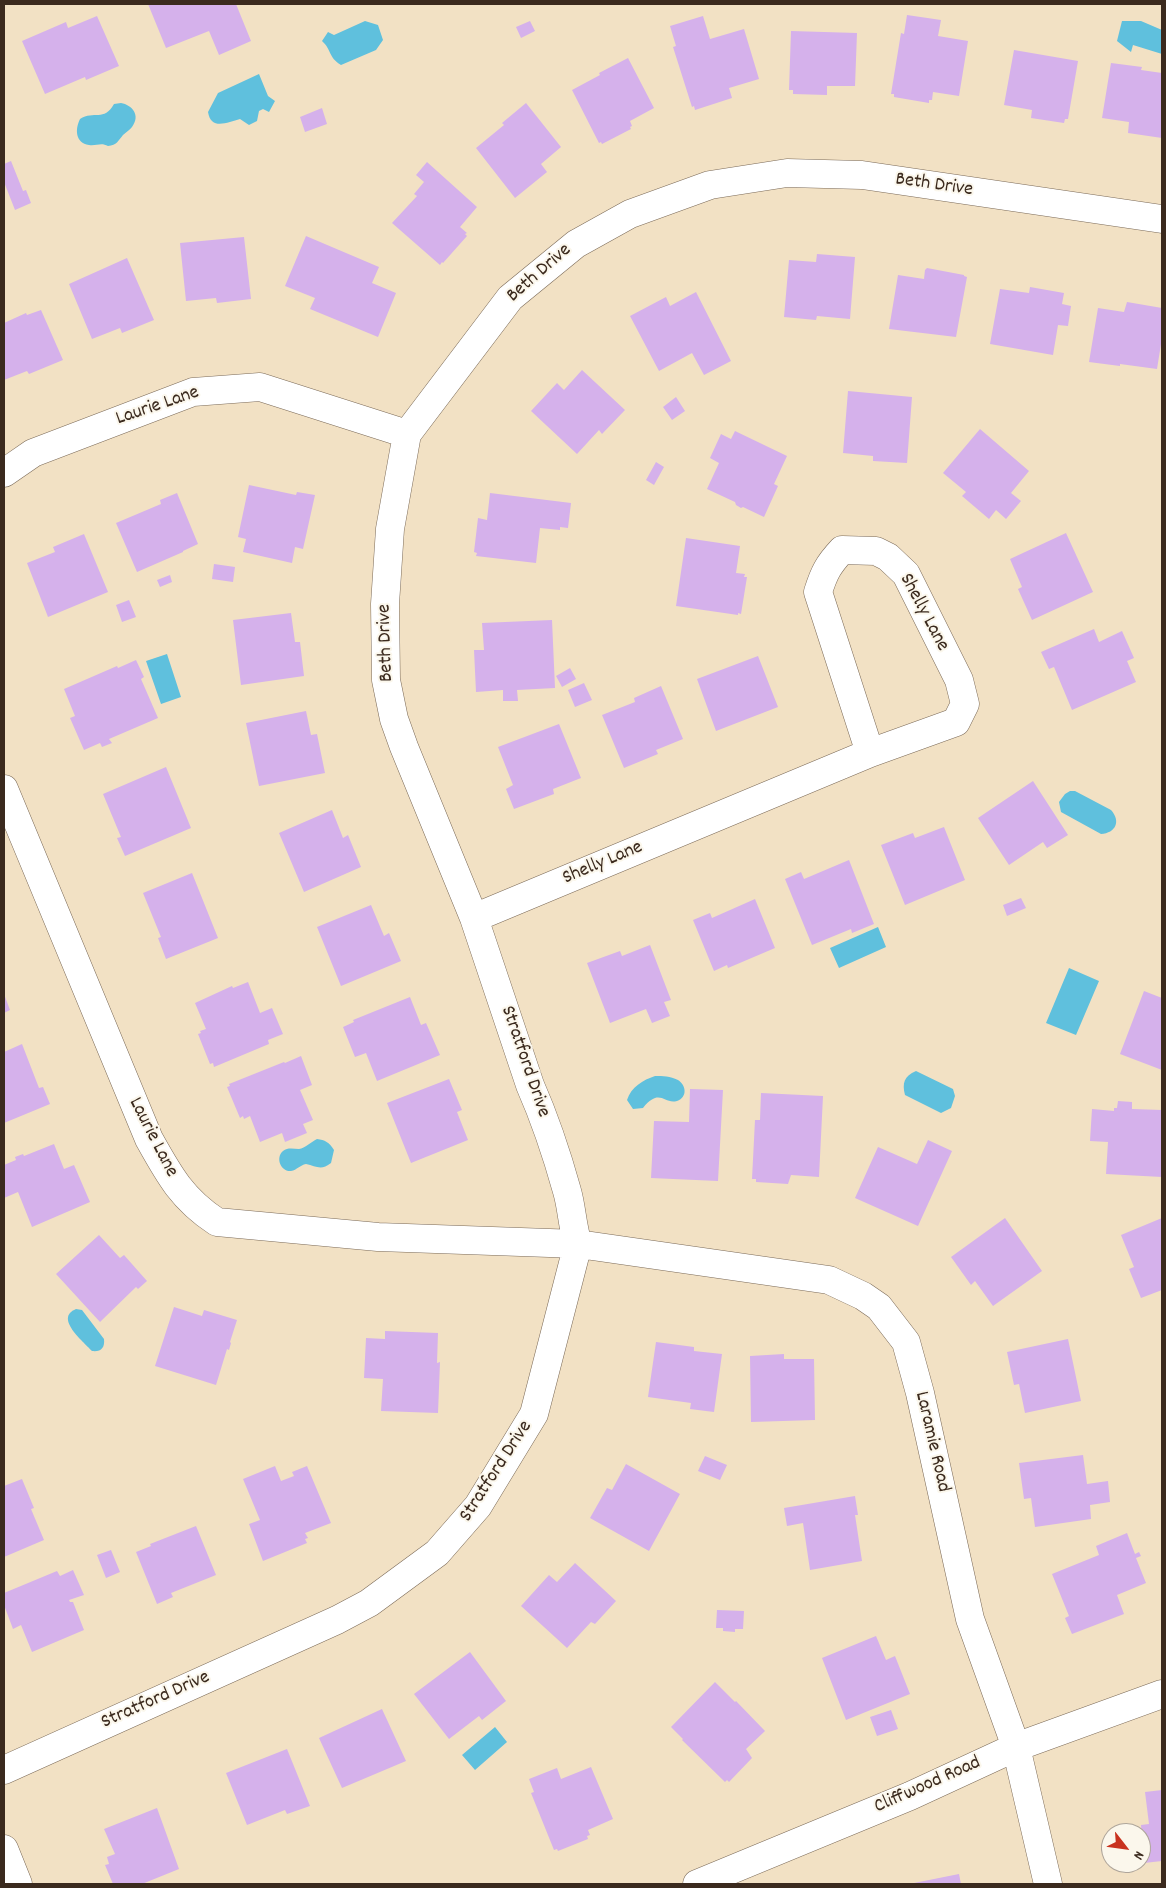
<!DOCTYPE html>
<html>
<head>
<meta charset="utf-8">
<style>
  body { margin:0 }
  #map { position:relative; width:1166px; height:1888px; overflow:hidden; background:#f2e1c4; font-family:Dekko,sans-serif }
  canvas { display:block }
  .frame { position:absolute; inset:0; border:5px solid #3b2a1e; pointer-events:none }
  .north { position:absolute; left:1101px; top:1823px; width:50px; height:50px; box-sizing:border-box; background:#fbf7ec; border:1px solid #aea59a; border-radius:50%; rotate:120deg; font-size:14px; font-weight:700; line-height:20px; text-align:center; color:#3b2a1e }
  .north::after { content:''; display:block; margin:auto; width:18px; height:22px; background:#c8321e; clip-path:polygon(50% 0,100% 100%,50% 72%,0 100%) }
</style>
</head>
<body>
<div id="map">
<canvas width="1166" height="1888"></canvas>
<div class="frame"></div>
<div class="north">N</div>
</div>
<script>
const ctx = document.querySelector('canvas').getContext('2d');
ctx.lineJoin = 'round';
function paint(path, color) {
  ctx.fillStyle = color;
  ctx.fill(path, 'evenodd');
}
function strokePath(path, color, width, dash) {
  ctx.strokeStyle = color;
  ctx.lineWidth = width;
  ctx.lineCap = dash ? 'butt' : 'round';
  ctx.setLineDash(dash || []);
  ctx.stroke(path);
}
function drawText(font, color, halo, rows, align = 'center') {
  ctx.font = font + ' Dekko,sans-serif';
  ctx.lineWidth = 4;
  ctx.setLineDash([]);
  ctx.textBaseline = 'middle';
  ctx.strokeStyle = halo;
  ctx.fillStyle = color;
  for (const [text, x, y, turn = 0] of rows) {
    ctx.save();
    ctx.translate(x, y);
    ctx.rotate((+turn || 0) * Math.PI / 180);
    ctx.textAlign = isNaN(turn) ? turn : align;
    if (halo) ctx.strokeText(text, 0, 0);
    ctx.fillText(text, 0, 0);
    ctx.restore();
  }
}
const water = new Path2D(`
  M365 21 378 25 383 40 376 50 341 65C328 57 332 50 322 41L328 32 334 35Z
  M1122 21H1141L1162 30V54L1133 45 1131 52 1117 41Z
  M259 74 268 96 275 101 269 112 263 109 259 111 257 121 249 125 240 119C228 122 211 131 208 112L218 93Z
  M121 103C132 105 141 115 132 127 130 130 126 132 123 135 118 141 117 145 108 146 101 142 97 146 89 145 75 143 75 129 80 119 94 110 104 122 114 104Z
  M167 654 181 697 161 704 146 661Z
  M1070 791H1075L1111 810C1121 821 1116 833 1101 834L1061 812 1059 802 1065 794Z
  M878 927 886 947 839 968 830 948Z
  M1069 968 1099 981 1076 1035 1046 1023Z
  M916 1071 953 1089 955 1096 951 1108 941 1113 905 1095C902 1083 904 1076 916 1071Z
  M655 1076C663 1076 670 1076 678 1080 686 1085 688 1097 677 1101 664 1105 660 1087 643 1108L633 1109 627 1100C631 1087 643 1080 655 1076Z
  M317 1139C325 1140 329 1142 334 1150L331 1163C321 1171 316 1166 306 1164 300 1165 297 1170 291 1171 281 1172 275 1158 283 1151 288 1147 294 1149 299 1149 305 1148 311 1142 317 1139Z
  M76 1309 82 1310 104 1339C105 1348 101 1352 92 1351 83 1341 54 1318 76 1309Z
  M495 1727 507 1742 475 1770 462 1755Z`);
const building = new Path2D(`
  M148 4H236L251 41 219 55 209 31 166 48Z
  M907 15 941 20 938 36 968 41 959 96 933 92 932 100H929V103L894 97V94H891L901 33 904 34Z
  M97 16 119 66 86 80 85 77 45 94 22 41 66 22 68 28Z
  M703 16 710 39 744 29 759 79 729 88 732 98 695 110 694 106 692 107 673 47 676 46 670 26Z
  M530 21 535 31 521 38 516 27Z
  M791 31 857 33 855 86H827V95L793 94V90H789Z
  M1014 50 1078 61 1068 119H1065L1064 123 1031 118 1032 110 1004 105Z
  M628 58 654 108 630 121 632 126 630 127 631 129 602 144 601 142 599 143 572 90 600 75 599 73Z
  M1111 63 1142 67 1141 70 1162 73V138L1128 133 1129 122 1102 118Z
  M526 103 561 147 541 164 547 172 515 198 476 148 504 125 502 123Z
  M322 108 327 124 305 132 300 117Z
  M11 161 23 191 26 190 31 203 15 210 4 182V164Z
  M427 162 477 207 460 227 467 233 465 234 467 236 443 263 442 262 440 265 392 223 417 196 414 194 424 182 416 175Z
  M306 236 379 267 372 283 396 293 378 337 310 309 315 298 285 286Z
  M244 237 251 299 217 303 216 298 186 301 180 243Z
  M817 254 855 257 850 319 817 316 816 320 784 317 789 260 816 262Z
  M127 258 154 320 122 333 120 328 92 339 69 284Z
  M927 268 964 275V276L967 277 956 337 889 329 898 275 924 279 925 270Z
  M1030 287 1064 293 1062 304 1071 306 1068 326 1058 325 1053 355 990 344 1000 289 1029 293Z
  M696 292 731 361 704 375 692 353 659 371 630 316 666 297 670 306Z
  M1127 302 1162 308V338L1157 369 1120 364V366L1089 362 1098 308 1124 312Z
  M41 310 63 360 29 374 27 371 4 380V323L26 313 27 315Z
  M582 370 625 410 602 434 599 430 577 454 531 411 557 383 564 390Z
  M848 391 912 397 907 463 873 461V456L843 453Z
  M676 397 685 411 672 420 663 407Z
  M980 429 1029 471 1011 493 1021 501 1006 519 996 510 989 519 962 496 966 492 943 473Z
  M735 431 787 456 774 484 778 486 764 517 743 507 741 508 736 505 735 502 707 489 719 463 710 458 721 434 731 439Z
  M656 462 664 467 654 485 646 480Z
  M249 485 296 495 297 492 315 495 303 549 295 547 292 563 243 552 246 539 238 537Z
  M177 493 198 544 183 551V552L137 572 116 523 161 504 160 500Z
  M490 493 571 503 568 528 560 527V530L540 528 536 563 476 556 477 553 474 552 478 518 487 520Z
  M1066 533 1093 592 1032 620 1018 589 1022 587 1010 559Z
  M84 534 108 592 48 617 27 563 55 552 53 547Z
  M686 538 740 546 736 573 745 574 744 577H747L741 614 738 613V615L676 606Z
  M214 564 235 567 233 582 212 579Z
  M170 575 172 582 160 587 157 580Z
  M129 600 136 617 122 622 116 605Z
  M291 613 295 642H300L304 676 241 685 233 620Z
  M552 620 555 688 517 690 518 701H503V690L476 692 474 650H484L482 623Z
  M1094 629 1099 642 1122 631 1134 658 1127 661 1136 682 1072 710 1054 667 1049 669 1041 652Z
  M758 656 778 707 716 731 697 679Z
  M136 660 144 677 141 679 158 718 109 739 112 743 102 747 100 743 84 750 70 718 75 716 64 689 117 666 118 668Z
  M570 668 576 679 562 687 556 676Z
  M584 683 592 700 575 707 568 690Z
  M661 686 683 739 656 750 658 754 624 768 602 715 635 702 634 698Z
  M306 711 311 735 317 734 325 773 259 786 246 723Z
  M559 724 581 778 553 789 554 794 514 809 506 789 513 785 498 747Z
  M166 767 191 828 125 856 117 838 121 837 103 794Z
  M1033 781 1068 835 1047 848 1043 842 1009 865 978 818Z
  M332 810 343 838 348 835 361 867 304 892 279 833Z
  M944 827 965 880 905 905 881 845 913 833 915 838Z
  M849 860 874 924 852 933 851 929 812 945 785 879 801 872 804 879Z
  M192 873 218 938 166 959 158 938 161 937 143 893Z
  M1021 898 1026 908 1007 916 1003 905Z
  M755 899 775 948 728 968 727 965 714 971 693 920 710 913 712 918Z
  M371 905 384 936 389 933 401 961 341 986 317 927Z
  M650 945 671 1000 664 1002 670 1016 652 1023 646 1009 610 1023 587 963 620 951 622 956Z
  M248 982 260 1013 272 1008 283 1034 268 1040 269 1044 214 1067 213 1063 210 1064 198 1034 201 1033 200 1031 206 1029 195 1003 232 986 233 988Z
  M1144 991 1162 998V1070L1120 1054Z
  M4 994 10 1010 4 1013Z
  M410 997 421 1025 426 1023 440 1055 377 1081 366 1053 355 1057 343 1027 354 1022 353 1020Z
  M22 1044 39 1088 43 1087 50 1104 4 1123V1052Z
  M301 1056 312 1085 300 1090 313 1120 303 1124 307 1133 285 1142 282 1133 260 1142 250 1116 244 1119 243 1116 240 1118 227 1087 230 1086 229 1084 284 1062 285 1063Z
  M449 1079 462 1110 457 1112 468 1140 411 1163 387 1103Z
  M690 1089 723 1090 718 1181 651 1178 654 1121 689 1122Z
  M761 1093 823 1096 819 1177 791 1175 788 1184 756 1182V1179H752L755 1120H760Z
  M1118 1101 1132 1102V1109L1162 1110V1177L1106 1174 1108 1142 1090 1141 1092 1109 1114 1111V1108H1117Z
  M928 1140 952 1151 918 1226 855 1198 878 1147 917 1164Z
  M54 1144 64 1169 74 1165 90 1202 32 1227 18 1192 4 1198V1165L16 1160 15 1157 23 1154 24 1156Z
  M1005 1218 1042 1271 993 1306 975 1281 971 1285 951 1257Z
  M1162 1218V1290L1141 1298 1129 1269 1134 1267 1121 1235Z
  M99 1235 120 1258 124 1255 147 1281 138 1289 136 1287 100 1322 56 1274Z
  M174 1307 202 1316 204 1310 237 1320 230 1342 231 1343 229 1350 227 1349 216 1385 155 1366Z
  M385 1331 438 1333 437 1363 440 1362 438 1413 381 1411 383 1379 364 1378 366 1338 385 1339Z
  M1068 1339 1081 1401 1025 1413 1019 1384 1014 1385 1007 1352Z
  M656 1342 694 1347V1351L722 1354 714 1412 690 1409 691 1403 648 1397Z
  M784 1354V1359H814L815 1420 751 1422 750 1356Z
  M1083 1455 1087 1484 1108 1481 1110 1502 1090 1505 1091 1519 1035 1527 1031 1498 1024 1499 1019 1463Z
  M705 1456 727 1465 720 1480 698 1471Z
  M626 1464 680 1494 649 1551 590 1518 607 1488 612 1490Z
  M275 1466 281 1481 294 1476 292 1472 307 1466 331 1523 305 1533 308 1538 305 1539 307 1543 263 1561 249 1524 260 1520 243 1479Z
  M22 1479 34 1508 31 1509 44 1540 4 1557V1486Z
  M855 1496 858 1515H855L862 1561 810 1570 803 1523 787 1526 784 1508Z
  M196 1526 216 1575 171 1593 173 1597 157 1604 136 1552 151 1546 150 1544Z
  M1127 1533 1135 1554 1139 1552 1141 1556 1136 1558 1146 1583 1117 1595 1124 1614 1072 1634 1065 1618 1069 1616 1052 1574 1099 1555 1096 1546Z
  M111 1550 120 1572 106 1578 97 1555Z
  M575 1563 616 1601 595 1624 591 1622 567 1648 521 1606 549 1575 557 1582Z
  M73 1570 84 1595 69 1600 70 1602H73L84 1630 32 1652 21 1625 13 1629 4 1605V1593L57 1571 60 1576Z
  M717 1610 744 1611 743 1629H735V1632L723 1631V1628H716Z
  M876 1636 886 1660 895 1656 910 1694 846 1720 822 1658Z
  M470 1652 506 1701 482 1720 479 1716 449 1739 414 1694Z
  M715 1682 735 1702 736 1701 765 1731 746 1749 752 1758 729 1782 727 1780 725 1782 682 1740 683 1739 671 1727Z
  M382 1709 406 1761 342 1788 319 1738Z
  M891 1710 898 1729 877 1736 870 1717Z
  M287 1749 310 1806 287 1814 285 1810 247 1825 226 1773Z
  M591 1767 613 1819 588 1830 590 1835 587 1836 588 1839 558 1851 557 1849 554 1850 531 1793 534 1792 529 1779 557 1768 561 1779Z
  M1162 1790V1861L1144 1863 1141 1825 1149 1824 1145 1792Z
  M157 1808 179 1869 142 1884H113L105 1865 109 1864 107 1857 115 1854 104 1829Z
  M959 1874 961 1884H914V1883Z`);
const minor = new Path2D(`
  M4 473 33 453 193 392 260 387 407 434
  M842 550 876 551 888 557 906 574 959 680 965 704 956 722 870 753 818 592C824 573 828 565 842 550Z
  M4 789 149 1139C169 1175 182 1199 217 1222L378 1237 578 1244 829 1280 863 1296 879 1307 906 1342 920 1393 970 1619 1016 1747 1048 1884
  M474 918 870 753
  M4 1770 337 1620 369 1603 437 1553 478 1506 534 1414 578 1244C572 1226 572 1208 567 1191 557 1155 545 1119 530 1085L474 918 404 747 394 719 386 680 385 604 390 529 407 434 510 298 576 244 630 214 710 185 787 173 862 175 1162 219
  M4 1849 18 1884
  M697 1884 910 1796 1016 1747 1162 1694`);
const streetNames = [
  ["Beth Drive",934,186,8],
  ["Beth Drive",540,274,-41],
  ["Laurie Lane",158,407,-19],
  ["Shelly Lane",923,613,62],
  ["Beth Drive",387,643,-92],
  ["Shelly Lane",603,864,-23],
  ["Stratford Drive",524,1062,71],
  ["Laurie Lane",152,1138,63],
  ["Laramie Road",931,1442,77],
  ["Stratford Drive",497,1472,-57],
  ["Stratford Drive",156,1701,-24],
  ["Cliffwood Road",928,1786,-24]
];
paint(water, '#5fc0dd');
paint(building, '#d5b1eb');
strokePath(minor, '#7b6a58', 29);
strokePath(minor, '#fff', 28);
drawText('20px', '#3b2a1e', '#fbf7ec', streetNames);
</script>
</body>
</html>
